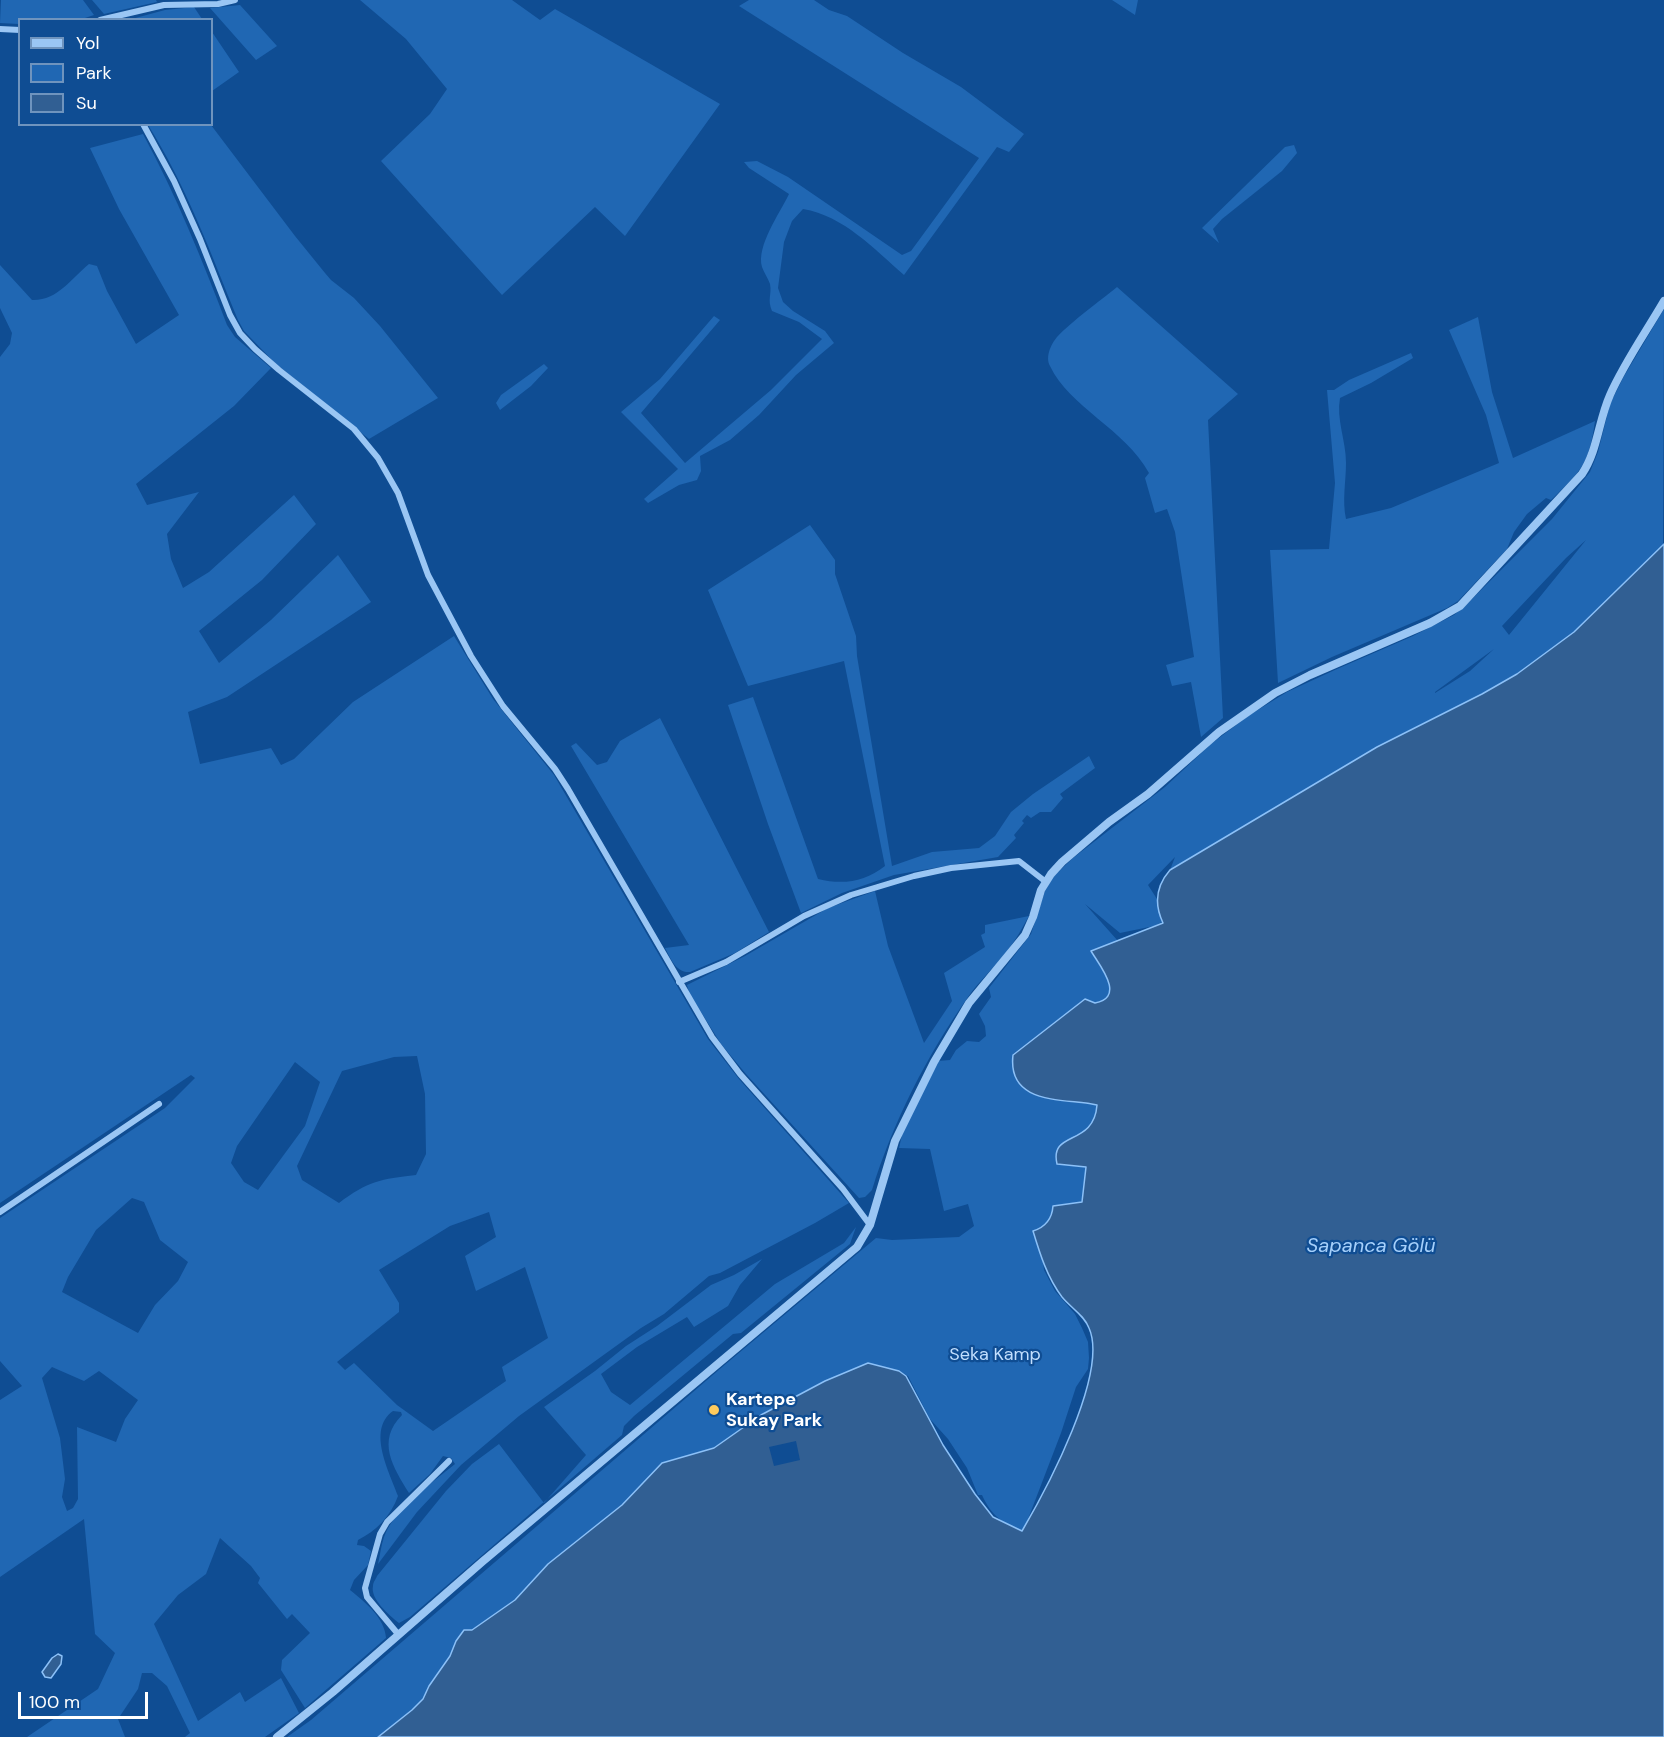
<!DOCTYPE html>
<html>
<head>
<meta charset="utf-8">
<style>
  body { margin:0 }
  #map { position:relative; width:1664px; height:1737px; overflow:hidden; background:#0f4d93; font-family:"DM Sans",sans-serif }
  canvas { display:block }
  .legend { position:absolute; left:18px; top:18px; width:195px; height:108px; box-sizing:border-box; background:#0f4d93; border:2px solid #6f94be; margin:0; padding:8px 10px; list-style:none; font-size:18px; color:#fff }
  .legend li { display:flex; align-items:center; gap:12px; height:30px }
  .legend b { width:30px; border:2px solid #6f94be }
  .scale { position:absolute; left:18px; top:1692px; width:130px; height:27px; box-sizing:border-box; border:3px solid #fff; border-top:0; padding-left:8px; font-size:18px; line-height:21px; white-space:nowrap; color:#fff; -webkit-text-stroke:4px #0f4d93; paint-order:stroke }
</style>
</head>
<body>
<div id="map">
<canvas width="1664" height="1737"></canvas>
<ul class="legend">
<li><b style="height:8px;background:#9ac6f4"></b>Yol</li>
<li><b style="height:16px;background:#2067b3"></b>Park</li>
<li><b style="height:16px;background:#315f93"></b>Su</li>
</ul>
<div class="scale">100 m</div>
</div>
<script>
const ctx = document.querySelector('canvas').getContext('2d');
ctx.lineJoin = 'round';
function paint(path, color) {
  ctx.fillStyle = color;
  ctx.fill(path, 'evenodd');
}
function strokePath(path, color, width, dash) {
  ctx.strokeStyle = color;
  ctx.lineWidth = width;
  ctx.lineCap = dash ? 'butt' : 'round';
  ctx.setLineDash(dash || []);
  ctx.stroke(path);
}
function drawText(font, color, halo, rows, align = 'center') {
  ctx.font = font + ' "DM Sans",sans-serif';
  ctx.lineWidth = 4.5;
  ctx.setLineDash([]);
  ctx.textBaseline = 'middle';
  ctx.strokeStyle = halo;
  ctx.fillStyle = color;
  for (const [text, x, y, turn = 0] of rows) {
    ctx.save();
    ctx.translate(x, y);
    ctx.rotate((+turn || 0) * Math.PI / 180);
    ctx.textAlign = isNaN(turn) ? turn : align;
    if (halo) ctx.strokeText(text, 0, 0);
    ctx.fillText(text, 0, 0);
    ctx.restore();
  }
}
const green = new Path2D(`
  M1 0H83L94 15 82 19 20 20 19 24 0 23Z
  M92 0H156L157 2 104 14Z
  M360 0H512L540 20 555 9 720 104 625 236 595 207 502 295 381 161 430 114 447 89 406 39Z
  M749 0H814L829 10 847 16 903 53 961 87 1024 134 1009 152 997 147 904 275C874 249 844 216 803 209L792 221 784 242 778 288 783 302 793 311 825 331 834 343 796 375 759 415 730 440 700 456 701 471 697 480 679 485 648 503 644 499 678 469 621 412 660 379 714 316 720 320 641 413 685 463 771 390 822 339 799 322 772 311C767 299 772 295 770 284 768 278 764 273 762 267 756 246 780 213 789 194L749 168 744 162 757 161 788 177 902 255 911 251 979 158 739 6Z
  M1112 0H1138L1135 15Z
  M240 5 277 46 256 60 210 8Z
  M194 7 202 19 128 20 165 10Z
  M212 32 239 72 212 91Z
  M148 125H211L295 236 325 273 331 280 354 298 380 326 438 398 369 439 275 363 244 331 238 320C211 254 186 185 148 125Z
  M143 134C176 195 202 259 227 325L235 337 271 368 234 406 136 484 147 505 199 492 167 534 171 559 183 588 209 572 294 495 316 524 262 580 199 631 219 663 271 620 338 555 371 602 227 697 188 712 200 764 271 748 281 765 294 759 353 702 454 636 493 699 554 775 708 1039 739 1079 849 1203 815 1223 720 1273 709 1276 664 1314 641 1328 519 1416 461 1465 417 1512 378 1564C380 1555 381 1546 384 1537 396 1506 431 1484 455 1464L451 1458 443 1456 430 1474 409 1493C393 1467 376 1441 402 1415L401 1412 393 1411C366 1430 390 1473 398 1496 391 1516 376 1531 358 1540L357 1545 364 1546 371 1551 368 1565 354 1580 350 1590C365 1602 385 1618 386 1638L305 1708 281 1670 282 1660 310 1633 292 1614 287 1619 258 1583 260 1578 251 1566 220 1538 206 1574 178 1595 154 1624 198 1721 240 1692 245 1702 281 1678 299 1713 265 1737H185L190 1733 167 1686 152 1673H142L138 1689 118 1719 125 1737H27L98 1689 115 1653 95 1634 84 1519 0 1577V1400L22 1386 0 1361V1218L165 1108 195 1078 191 1075 0 1203V357L10 344 12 333 0 308V265L32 300C57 301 71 279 89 264L97 266 107 291 136 344 179 315 119 209 90 148ZM417 1056 425 1094 426 1154 416 1175C381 1179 368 1181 339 1203L302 1180 297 1166 342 1071 394 1057ZM295 1062 320 1082 305 1126 258 1190 244 1182 231 1163 237 1146ZM132 1198 144 1202 160 1240 188 1262 178 1281 155 1305 138 1333 62 1292 68 1277 96 1230ZM489 1212 496 1237 465 1256 476 1291 525 1267 548 1338 502 1367 506 1381 433 1431 397 1405 354 1363 345 1370 337 1362 399 1312V1303L379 1270 450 1226ZM52 1367 84 1381 99 1371 138 1400 125 1419 116 1442 77 1427 78 1499 73 1508 67 1511 62 1497 65 1479 60 1438 42 1378Z
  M1294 145 1297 153 1282 171 1222 219 1213 229 1219 243 1202 228 1285 147Z
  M1117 287 1238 394 1208 420 1223 718 1201 737 1191 682 1172 686 1166 665 1194 657 1175 532 1167 509 1155 513 1145 478 1149 473C1125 429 1069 407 1050 366 1045 357 1051 344 1057 337 1072 321 1100 301 1117 287Z
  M1664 309 1663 545 1574 632 1517 674 1482 694 1377 747 1170 870 1175 857 1148 885 1166 913 1164 921 1154 926 1120 933 1085 904 1118 941 1091 951 1110 983 1109 995C1102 1004 1094 1005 1085 999L1013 1054C1006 1102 1065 1100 1097 1105 1095 1146 1048 1131 1057 1164L1086 1167 1082 1202 1053 1206 1049 1220 1039 1229 1044 1270 1055 1291 1075 1314 1082 1328 1088 1342 1089 1358 1088 1369 1076 1387 1061 1433 1023 1532C1002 1522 992 1517 982 1495H978L967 1468 948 1439 930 1419 908 1376 899 1371 868 1363 825 1381 761 1415 714 1448 662 1463 622 1505 548 1564 515 1600 456 1641 450 1656 429 1686 423 1699 412 1710 378 1737H287L311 1720 721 1368 876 1238 892 1240 959 1237 974 1226 968 1204 944 1211 930 1149 899 1148 902 1135 938 1061 950 1060 956 1050 967 1041 979 1042 986 1036 985 1026 979 1014 991 997 989 988 1031 934 1045 891 1053 877 1073 858 1165 787 1211 744 1248 716 1287 692 1337 669 1413 636 1454 615 1468 603 1552 519 1590 472 1598 452 1610 404 1623 378ZM1586 540 1509 635 1502 626 1566 558ZM1494 649 1470 671 1435 693V692Z
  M1478 317 1492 392 1513 458 1595 421C1589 464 1582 470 1551 500L1546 498 1527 514 1514 532 1507 549 1458 601 1447 608 1332 657 1278 683 1270 550 1329 549 1335 483 1327 390H1334L1349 380 1411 353 1413 358 1371 383 1340 398C1336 419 1346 441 1346 463 1346 482 1342 500 1346 519L1391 508 1499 463 1486 415 1449 330Z
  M544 364 548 368 531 386 500 410 496 403 501 395Z
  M810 525 835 560V574L856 636 857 656 892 866 932 852 979 848 995 836 1011 812 1033 794 1089 756 1095 768 1060 794 1063 798 1051 812H1040L1031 818 1027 815 1022 821 1024 823 1014 835 1016 838 998 857 894 875 842 893 801 913 768 824 728 705 753 697 818 879C843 885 865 882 885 866L844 661 748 686 708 590Z
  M660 718 769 932 735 953 690 972C676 973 671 959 665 948L689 945 571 746 576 743 597 765 607 762 620 741Z
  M875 891 888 946 924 1043 952 1001 944 973 985 947 981 935 985 933V925L1029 916C1022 928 1016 940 1007 951 995 967 979 981 968 997 927 1055 893 1122 872 1190L865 1197 859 1198 746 1074 721 1044 689 993 687 985 745 956 828 908Z
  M856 1227 850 1244 741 1333 733 1334 634 1416 624 1426 622 1435 410 1617 399 1623C389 1615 370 1599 373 1586 373 1582 376 1579 377 1576L446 1491 472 1464 499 1444 544 1503 586 1455 544 1407 595 1371 626 1346 657 1326 711 1285 734 1275 762 1259 740 1285 728 1306 694 1327 687 1317 637 1347 601 1374 611 1392 630 1405 775 1284 844 1243Z`);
const water = new Path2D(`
  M1664 544V1737H378L412 1710 423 1699 429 1686 450 1656 456 1641 464 1630H472L515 1600 548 1564 622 1505 662 1463 714 1448 761 1415 825 1381 868 1363 899 1371 906 1376 943 1445 975 1494 993 1517 1022 1531C1046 1490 1109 1373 1089 1328 1084 1315 1071 1308 1062 1297 1047 1277 1040 1254 1033 1231 1046 1227 1052 1219 1053 1206L1082 1202 1086 1167 1057 1164C1049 1130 1094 1147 1097 1105 1065 1098 1007 1106 1013 1055L1085 999 1095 1003C1126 997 1100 966 1091 951L1163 923C1154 904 1156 886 1170 870L1377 747 1482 694 1517 674 1574 632Z
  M58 1654 62 1656 61 1664 51 1678 45 1677 42 1672 52 1658Z`);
const pier = new Path2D(`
  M796 1441 800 1460 774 1466 769 1447Z`);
const minor = new Path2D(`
  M100 20 164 5 218 4 235 0
  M0 29 20 30
  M143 124 174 181 200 239 230 315 240 333 255 349 279 370 354 429 378 458 398 493 428 575 471 656 503 706 555 769 568 789 712 1037 740 1074 843 1189 870 1225
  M679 982 726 962 804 916 851 895 914 876 951 868 1019 861 1046 882
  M0 1212 159 1104
  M398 1634 367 1597 365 1588 380 1534 387 1522 449 1461`);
const tertiary = new Path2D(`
  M277 1737 333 1692 482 1562 857 1247 870 1225 895 1141 934 1062 969 1003 1025 935 1033 917 1041 890 1051 874 1062 862 1109 822 1148 794 1219 732 1275 693 1310 675 1430 623 1460 606 1582 474C1598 450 1598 422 1610 395 1624 363 1646 332 1664 301`);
const markers = [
  [714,1410,6,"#ffcb5d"]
];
const parkNames = [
  ["Seka Kamp",995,1355]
];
const poiNames = [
  ["Kartepe",726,1400],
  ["Sukay Park",726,1421]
];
const waterNames = [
  ["Sapanca Gölü",1371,1247]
];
paint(green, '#2067b3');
paint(water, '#315f93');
strokePath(water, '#8cc1f8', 1.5);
paint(pier, '#0f4d93');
strokePath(minor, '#9ac6f4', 6);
strokePath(tertiary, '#9ac6f4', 8);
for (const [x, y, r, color] of markers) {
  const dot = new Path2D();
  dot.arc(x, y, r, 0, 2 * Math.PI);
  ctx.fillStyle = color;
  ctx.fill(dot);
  strokePath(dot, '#0f4d93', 2);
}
drawText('18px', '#c2dffe', '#0f4d93', parkNames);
drawText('bold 18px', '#fff', '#0f4d93', poiNames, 'left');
drawText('italic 20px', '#a6d0fb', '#0f4d93', waterNames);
</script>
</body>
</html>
